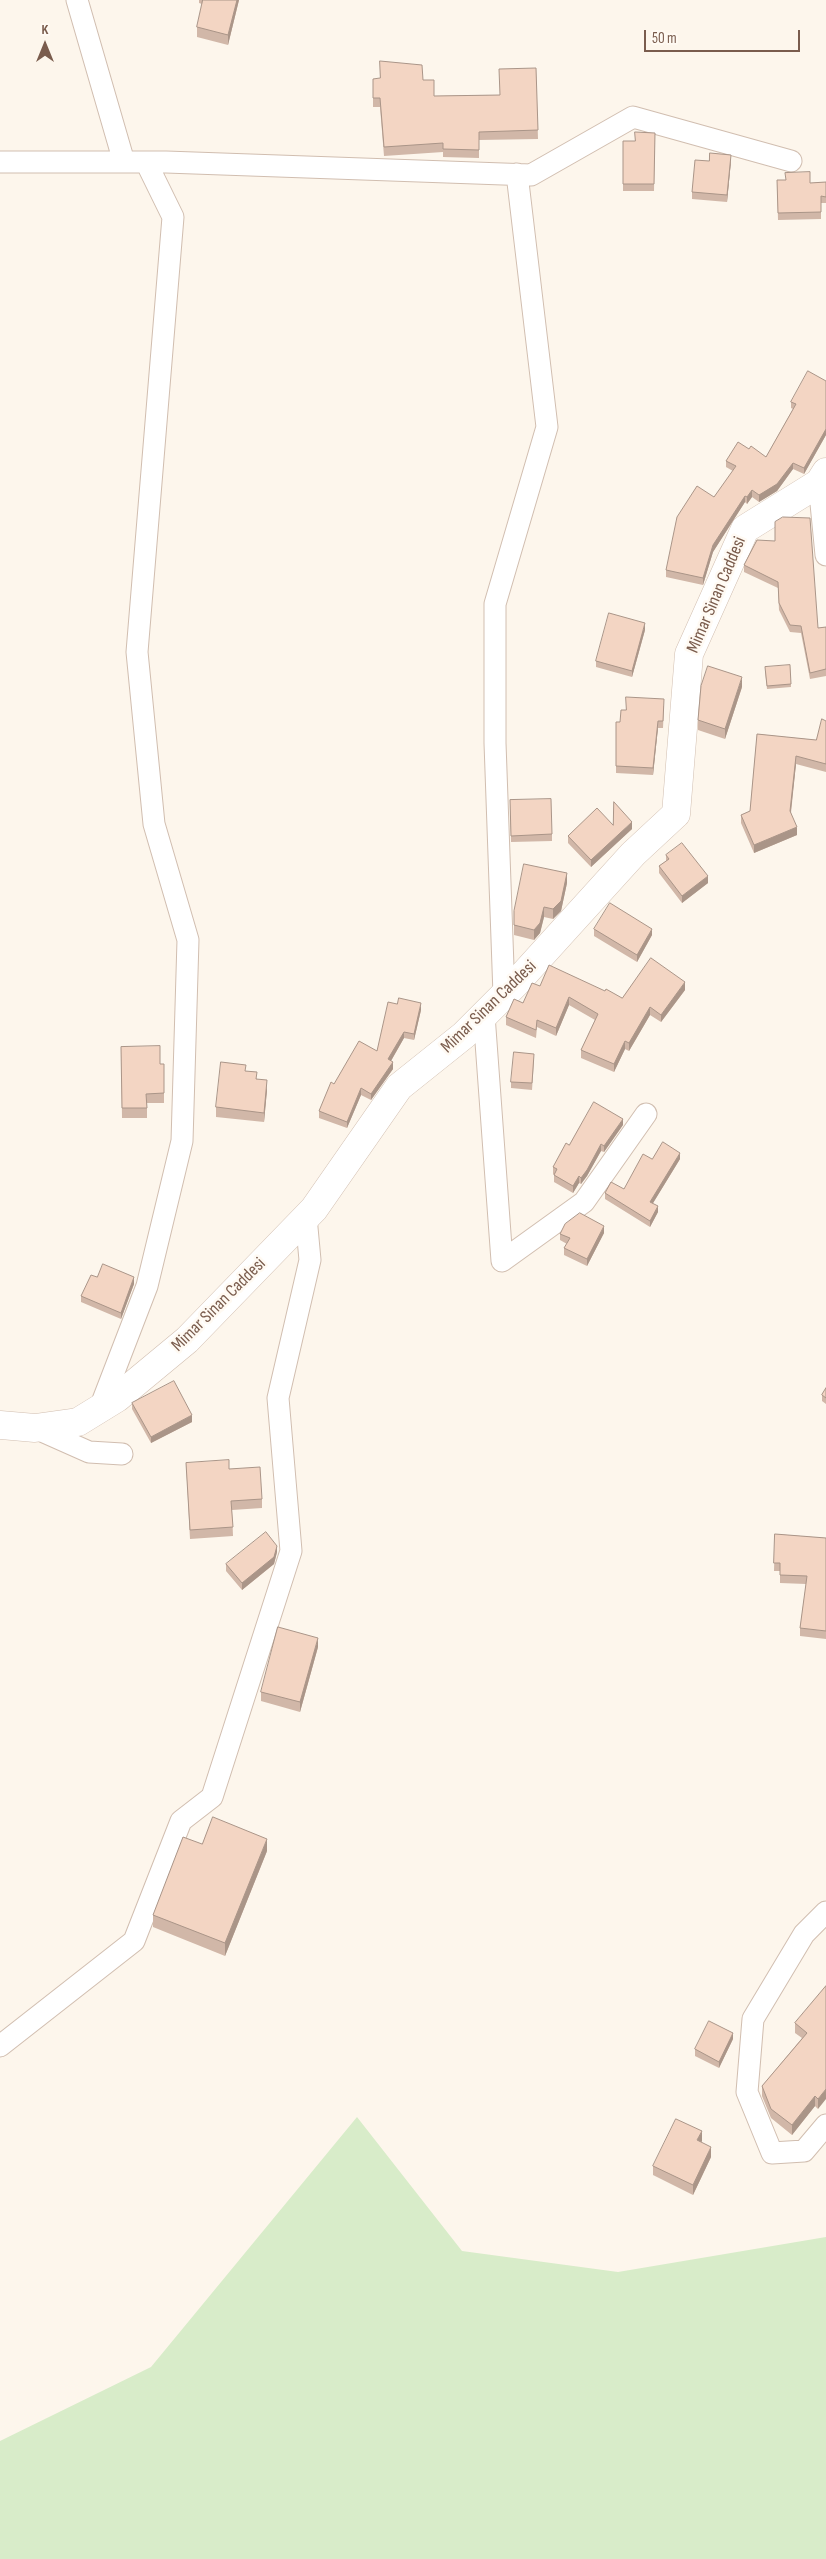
<!DOCTYPE html>
<html>
<head>
<meta charset="utf-8">
<style>
  body { margin:0 }
  #map { position:relative; width:826px; height:2559px; overflow:hidden; background:#fdf6ec; font-family:"Sofia Sans Condensed",sans-serif }
  canvas { display:block }
  .north { position:absolute; left:20px; top:20px; width:50px; height:50px; -webkit-text-stroke:4px #fffaf3; paint-order:stroke; rotate:0deg; font-size:14px; font-weight:700; line-height:20px; text-align:center; color:#7a5c4d }
  .north::after { content:''; display:block; margin:auto; width:18px; height:22px; background:#7a5c4d; clip-path:polygon(50% 0,100% 100%,50% 72%,0 100%) }
  .scale { position:absolute; left:644px; top:30px; width:156px; height:22px; box-sizing:border-box; border:2px solid #7a5c4d; border-top:0; padding-left:6px; font-size:15px; line-height:18px; white-space:nowrap; color:#7a5c4d; -webkit-text-stroke:4px #fffaf3; paint-order:stroke }
</style>
</head>
<body>
<div id="map">
<canvas width="826" height="2559"></canvas>
<div class="north">K</div>
<div class="scale">50 m</div>
</div>
<script>
const ctx = document.querySelector('canvas').getContext('2d');
ctx.lineJoin = 'round';
function paint(path, color) {
  ctx.fillStyle = color;
  ctx.fill(path, 'evenodd');
}
function strokePath(path, color, width, dash) {
  ctx.strokeStyle = color;
  ctx.lineWidth = width;
  ctx.lineCap = dash ? 'butt' : 'round';
  ctx.setLineDash(dash || []);
  ctx.stroke(path);
}
function drawText(font, color, halo, rows, align = 'center') {
  ctx.font = font + ' "Sofia Sans Condensed",sans-serif';
  ctx.lineWidth = 5;
  ctx.setLineDash([]);
  ctx.textBaseline = 'middle';
  ctx.strokeStyle = halo;
  ctx.fillStyle = color;
  for (const [text, x, y, turn = 0] of rows) {
    ctx.save();
    ctx.translate(x, y);
    ctx.rotate((+turn || 0) * Math.PI / 180);
    ctx.textAlign = isNaN(turn) ? turn : align;
    if (halo) ctx.strokeText(text, 0, 0);
    ctx.fillText(text, 0, 0);
    ctx.restore();
  }
}
const green = new Path2D(`
  M357 2117 462 2251 618 2272 826 2237V2559H0V2441L151 2367Z`);
const minor = new Path2D(`
  M77 0 124 162
  M0 162H166L531 175 633 117 791 161
  M819 483 826 555
  M504 995 495 743V604L547 427 517 174
  M484 1015 502 1261 584 1202 646 1114
  M100 1408 147 1286 182 1141 188 940 154 824 137 652 173 217 146 162
  M35 1428 89 1452 122 1454
  M826 1912 804 1934 753 2019 747 2092 772 2153 804 2151 826 2125
  M0 2046 134 1941 181 1821 212 1797 291 1551 278 1398 310 1260 306 1217`);
const tertiary = new Path2D(`
  M0 1425 35 1428 78 1422 117 1398 187 1340 314 1209 399 1087 464 1035 516 983 633 854 676 814 689 654 745 529 819 483 826 472`);
const wall = new Path2D(`
  M199 0H239L228 45 197 37V27L202 4 199 3Z
  M536 68 538 139 479 140V158L443 157V152L384 156 380 107H373V79L423 80 434 96 500 95Z
  M655 133 654 191H623V141H635Z
  M731 161 727 202 692 199V192Z
  M777 180 810 183 826 182V203H821V219L778 220Z
  M826 381V435L804 474 793 469 777 491 759 502 752 497 747 504 745 502 713 552 703 585 666 577V570L714 497 733 471 726 467V461L749 449 766 457 793 409 791 408V402Z
  M757 540 818 628 826 627V676L810 679 801 633 790 632 779 610 778 588 744 572V565Z
  M645 630 632 677 596 667V661Z
  M790 665 791 687 767 689 765 671Z
  M742 687 725 739 698 730V720Z
  M664 706 663 728H658L653 775 616 773V722H620L626 710Z
  M826 721V772L796 764 791 813 797 835 754 853 741 823V815L750 811 757 734 816 740Z
  M510 800 552 834V841L511 842Z
  M613 825 632 829 591 867 568 843V836Z
  M666 855 708 883 682 903 659 873V866L666 861Z
  M567 883 561 911 553 919 544 917 540 933 534 940 514 935V911Z
  M594 929 652 935 637 962 594 936Z
  M540 986 622 998 685 990 661 1022 650 1015 629 1051 625 1049 614 1072 581 1058V1050L595 1020 569 1005 556 1036 537 1027 536 1038 506 1025V1017L523 1003Z
  M421 1010 414 1040 404 1038 391 1061 393 1069 371 1100 361 1095 347 1128 319 1118V1111L334 1084 377 1051Z
  M121 1047 160 1064H164V1103H147V1118H122Z
  M534 1060 532 1090 511 1088V1082Z
  M246 1071 257 1079 267 1090 264 1122 216 1117V1107Z
  M623 1125 604 1152 601 1151 587 1176 581 1184 579 1183 573 1193 554 1182V1175L553 1174V1167L569 1145Z
  M652 1159H680L653 1203 658 1212 650 1227 605 1199V1193L624 1189Z
  M604 1233 587 1266 564 1255V1248L567 1244 560 1240V1234Z
  M97 1277 134 1284 121 1319 81 1302V1296Z
  M826 1388V1404L822 1401V1395Z
  M132 1403 192 1422 151 1443 132 1409Z
  M186 1463 229 1469 262 1499V1508L232 1510 233 1536 190 1539Z
  M775 1534 826 1538V1639L800 1636V1628L806 1584 780 1583V1571H774Z
  M277 1552 274 1564 242 1590 226 1571V1564Z
  M318 1647 300 1712 261 1701V1692Z
  M267 1851 225 1956 153 1927V1915Z
  M826 1986 818 2109 815 2106 792 2135 771 2118 762 2096V2086L802 2038 795 2033V2023Z
  M733 2039 719 2068 695 2056V2049Z
  M702 2141 701 2142 711 2157 693 2195 653 2175V2166Z`);
const shadedWall = new Path2D(`
  M237 0H239L228 45V35Z
  M731 155V161L727 202V195Z
  M826 429V435L804 474V468Z
  M793 463V469L777 491 759 502V495Z
  M752 490V497L747 504V497Z
  M745 496V502L713 552 703 585V578L713 545Z
  M645 623V630L632 677V671Z
  M742 677V687L725 739V729Z
  M658 721V728L653 775V768Z
  M796 756V764L790 819V811Z
  M632 822V829L591 867V860Z
  M797 827V835L754 853V845Z
  M567 873V883L561 911 553 919V909Z
  M708 876V883L682 903V896Z
  M544 907V917L540 933 534 940V930Z
  M652 929V935L637 962V955Z
  M685 982V990L661 1022V1015Z
  M569 997V1005L556 1036V1028Z
  M421 1003V1010L414 1040V1034Z
  M650 1007V1015L629 1051V1043Z
  M404 1032V1038L388 1066V1059Z
  M625 1041V1049L614 1072V1064Z
  M393 1062V1069L371 1100V1094Z
  M267 1080V1090L264 1122V1113Z
  M361 1088V1095L347 1128V1122Z
  M623 1119V1125L604 1152V1146Z
  M601 1144V1151L587 1176 581 1184V1178Z
  M680 1153V1159L650 1208V1202Z
  M579 1176V1183L573 1193V1186Z
  M658 1206V1212L650 1227V1221Z
  M604 1226V1233L587 1266V1259Z
  M134 1277V1284L121 1319V1313Z
  M192 1415V1422L151 1443V1437Z
  M277 1546V1552L274 1564 242 1590V1583Z
  M318 1638V1647L300 1712V1702Z
  M267 1839V1851L225 1956V1943Z
  M733 2033V2039L719 2068V2062Z
  M826 2089V2099L818 2109V2099Z
  M815 2096V2106L792 2135V2125Z
  M702 2131V2141L697 2150V2140Z
  M711 2147V2157L693 2195V2185Z`);
const building = new Path2D(`
  M203 0H237L228 35 197 27Z
  M380 61 422 65 423 80H434V96L500 95 499 69 536 68 538 130 479 132V150L443 149V143L384 147 380 98H373V79L380 78Z
  M635 132 655 133 654 184H623V141H635Z
  M710 153 731 155 727 195 692 192 695 160 709 161Z
  M810 172V183L826 182V197L821 196V212L778 213 777 180H786L785 173Z
  M808 371 826 381V429L804 468 793 463 777 484 759 495 752 490 747 497 745 496 713 545 703 578 666 570 677 517 697 486 714 497 736 466 726 461 738 442 749 449 751 446 766 457 796 404 791 402Z
  M783 517 810 518 818 628 826 627V669L810 673 801 626 790 625 779 603 778 582 744 565 757 540 775 541V522Z
  M609 613 645 623 632 671 596 661Z
  M790 665 791 684 767 686 765 667Z
  M708 666 742 677 725 729 698 720 701 686Z
  M626 697 664 699 663 721H658L653 768 616 766V722H620L621 710H626Z
  M822 719 826 721V764L796 756 790 811 797 827 754 845 741 815 750 811 757 734 816 740Z
  M551 799 552 834 511 836 510 800Z
  M614 802 632 822 591 860 568 836 597 808 613 825Z
  M682 843 708 876 682 896 659 866 669 859 666 855Z
  M524 864 567 873 561 901 553 909 544 907 540 923 534 930 514 925V911Z
  M610 903 652 929 637 955 594 929Z
  M651 958 685 982 661 1015 650 1007 629 1043 625 1041 614 1064 581 1050 598 1014 569 997 556 1028 537 1020 536 1030 506 1017 514 999 523 1003 532 983 540 986 549 965 605 991 606 989 622 998Z
  M399 998 421 1003 414 1034 404 1032 388 1059 393 1062 371 1094 361 1088 347 1122 319 1111 331 1082 334 1084 359 1041 377 1051 388 1002 397 1004Z
  M160 1046V1064H164V1093L146 1094 147 1108H122L121 1047Z
  M514 1052 534 1054 532 1083 511 1082Z
  M221 1062 246 1065 245 1071 257 1072 256 1079 267 1080 264 1113 216 1107Z
  M594 1102 623 1119 604 1146 601 1144 587 1170 581 1178 579 1176 573 1186 554 1175 557 1169 553 1167 566 1143 569 1145Z
  M663 1142 680 1153 650 1202 658 1206 650 1221 605 1193 611 1182 624 1189 643 1154 652 1159Z
  M580 1213 604 1226 587 1259 564 1248 570 1238 560 1234 565 1224Z
  M103 1264 134 1277 121 1313 81 1296 91 1275 97 1277Z
  M174 1381 192 1415 151 1437 132 1403Z
  M826 1388V1398L822 1395Z
  M229 1460V1469L260 1467 262 1499 231 1501 233 1527 190 1530 186 1463Z
  M266 1532 277 1546 274 1557 242 1583 226 1564Z
  M775 1534 826 1538V1631L800 1628 807 1576 780 1575V1563H774Z
  M278 1627 318 1638 300 1702 261 1692Z
  M213 1817 267 1839 225 1943 153 1915 183 1837 202 1844Z
  M826 1986V2089L818 2099 815 2096 792 2125 771 2109 762 2086 807 2033 795 2023Z
  M709 2021 733 2033 719 2062 695 2049Z
  M676 2119 702 2131 697 2140 711 2147 693 2185 653 2166Z`);
const streetNames = [
  ["Mimar Sinan Caddesi",717,595,-67],
  ["Mimar Sinan Caddesi",489,1007,-44],
  ["Mimar Sinan Caddesi",219,1305,-45]
];
paint(green, '#d8ecc9');
strokePath(minor, '#d1beb0', 23);
strokePath(tertiary, '#d1beb0', 29);
strokePath(minor, '#fff', 21);
strokePath(tertiary, '#fff', 28);
paint(wall, '#d1b7a8');
paint(shadedWall, '#aa9588');
paint(building, '#f3d5c3');
strokePath(building, '#aa9588', 1);
drawText('18px', '#7a5c4d', '#fffaf3', streetNames);
</script>
</body>
</html>
